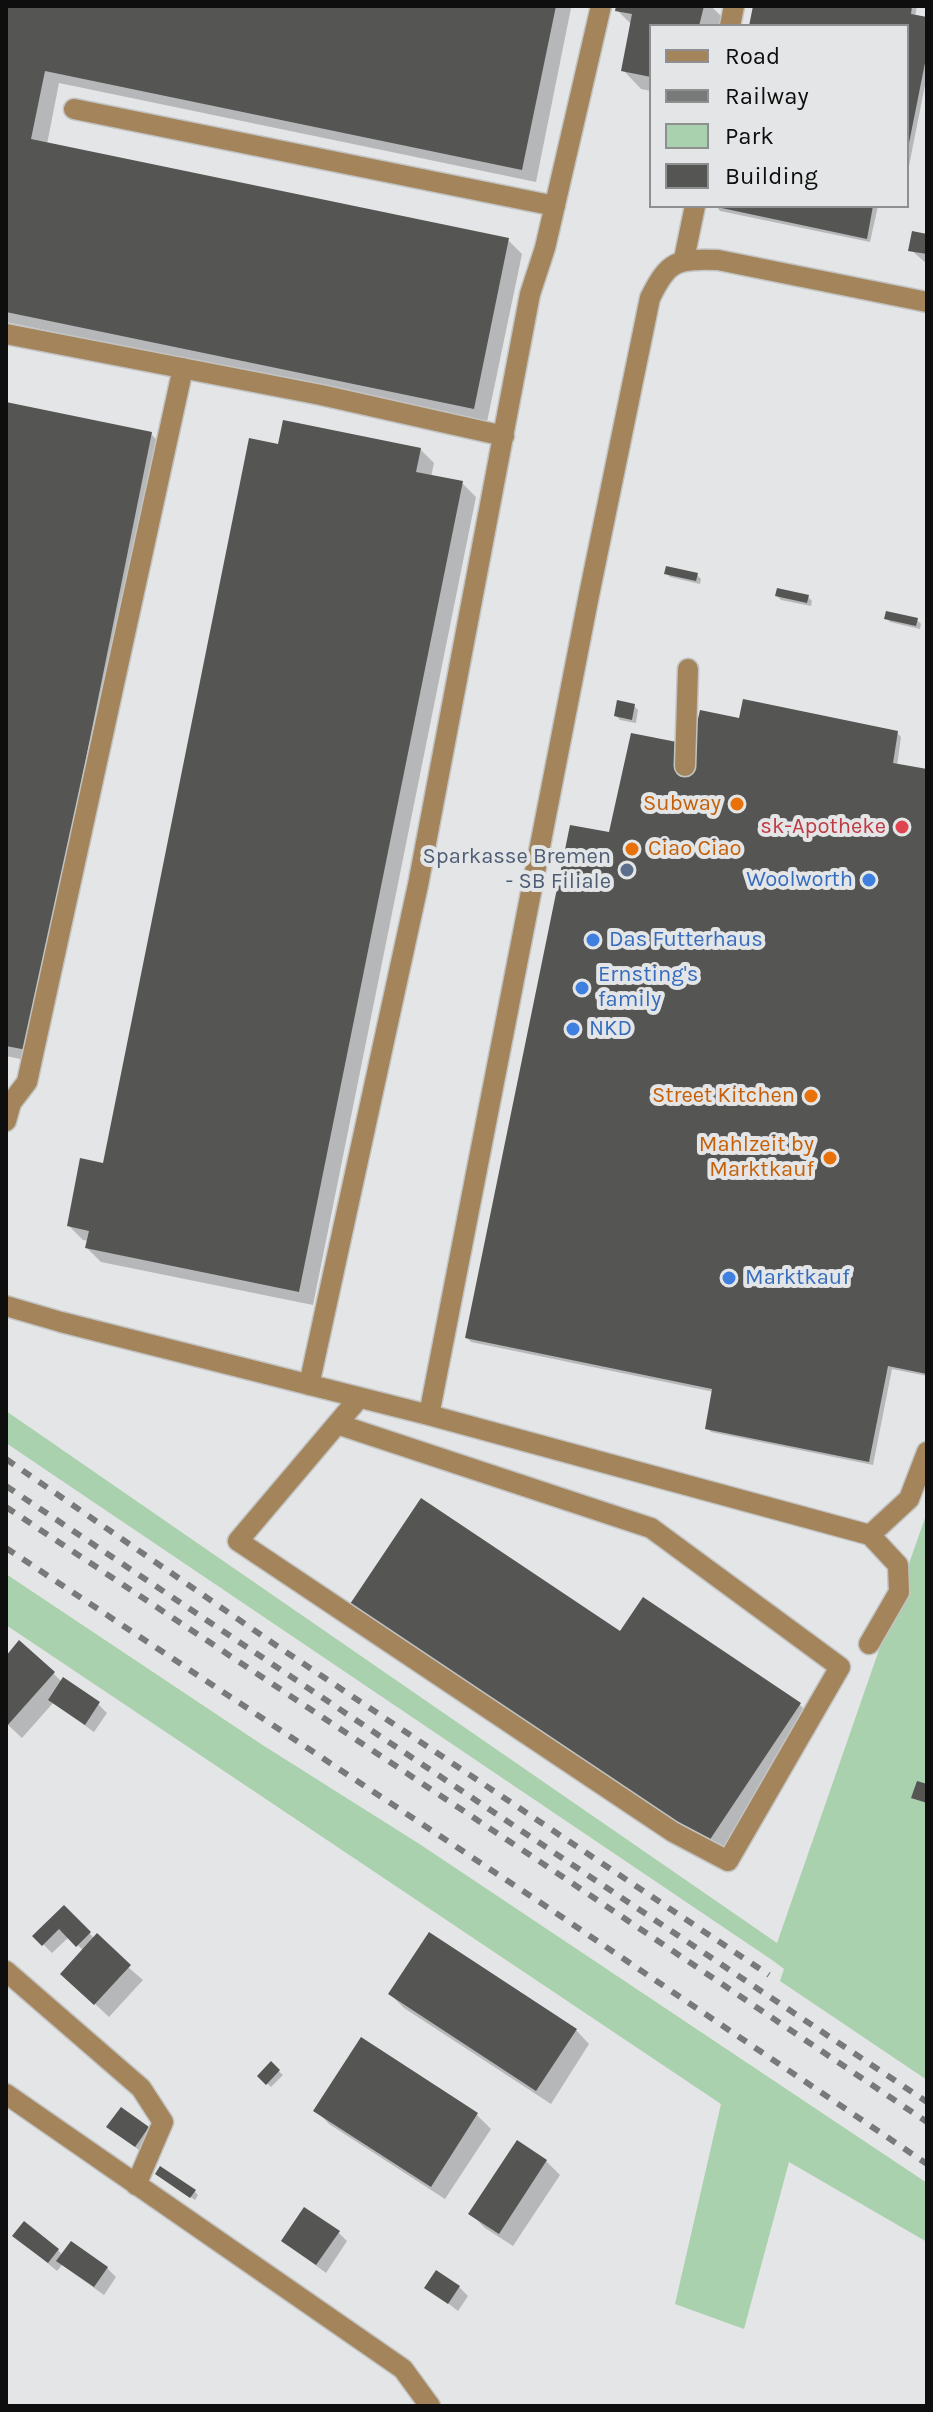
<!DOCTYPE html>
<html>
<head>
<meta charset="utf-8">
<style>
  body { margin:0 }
  #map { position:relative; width:933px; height:2412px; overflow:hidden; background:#e4e5e6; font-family:Karla,sans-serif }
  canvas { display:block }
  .frame { position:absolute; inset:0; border:8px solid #0e0e0e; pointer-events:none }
  .legend { position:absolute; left:649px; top:24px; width:260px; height:184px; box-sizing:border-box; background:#e4e5e6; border:2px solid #8e8f90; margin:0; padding:10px 14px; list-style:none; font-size:24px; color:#0e0e0e }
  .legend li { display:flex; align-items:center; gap:16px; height:40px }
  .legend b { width:40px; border:2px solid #8e8f90 }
</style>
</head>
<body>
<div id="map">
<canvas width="933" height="2412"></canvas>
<div class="frame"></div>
<ul class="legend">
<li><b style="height:10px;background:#a4845b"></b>Road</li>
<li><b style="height:10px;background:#787979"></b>Railway</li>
<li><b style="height:22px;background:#aad1ae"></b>Park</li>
<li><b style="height:22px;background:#555554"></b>Building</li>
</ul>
</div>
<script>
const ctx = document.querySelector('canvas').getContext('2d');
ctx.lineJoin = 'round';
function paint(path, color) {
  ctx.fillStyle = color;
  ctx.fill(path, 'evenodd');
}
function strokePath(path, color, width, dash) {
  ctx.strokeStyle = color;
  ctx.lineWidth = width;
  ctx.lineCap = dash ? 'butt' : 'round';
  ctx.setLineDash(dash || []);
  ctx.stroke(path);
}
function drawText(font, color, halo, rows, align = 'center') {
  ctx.font = font + ' Karla,sans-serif';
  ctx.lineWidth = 8;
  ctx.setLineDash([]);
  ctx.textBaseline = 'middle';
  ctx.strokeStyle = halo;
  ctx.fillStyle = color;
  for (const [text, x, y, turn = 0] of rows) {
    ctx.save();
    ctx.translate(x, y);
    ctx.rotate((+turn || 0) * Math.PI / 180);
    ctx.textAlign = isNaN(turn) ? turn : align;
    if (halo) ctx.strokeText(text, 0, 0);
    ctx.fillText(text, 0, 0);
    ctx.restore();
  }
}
const green = new Path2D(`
  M6 1411 777 1943 927 1512V2080L780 1981 784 1969 772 1960 6 1443Z
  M6 1574 261 1744 421 1845 927 2183V2242L789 2162 744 2329 675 2304 721 2104 6 1625Z`);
const shadow = new Path2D(`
  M6 6H569L571 8 536 182 59 83 47 144 508 240 522 254 487 422 6 322Z
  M618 6H711L723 18 721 26H651V91L641 89 623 70 632 25 617 10Z
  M755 6H917L915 17 927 19V75L907 176V26H751Z
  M716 206H878L870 242 720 211Z
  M927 236V264L911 250Z
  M6 404 151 434 165 448 40 1063 6 1056Z
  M280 446 420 449 434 463 431 477 462 483 476 497 313 1305 101 1262 87 1248 89 1241 83 1240 69 1226 104 1165Z
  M666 573 697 575 701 579 700 584 670 577Z
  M777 596 808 597 812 601 811 606 781 600Z
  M886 618 917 620 921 624 920 629 890 622Z
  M634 706 638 710 636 723 620 720 616 716Z
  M741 720 897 733 901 737 897 766 927 771V1376L892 1369 873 1465 711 1432 707 1428 714 1392 471 1342 467 1338 610 834 694 748Z
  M643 1600 800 1705 814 1719 722 1856 366 1617 620 1634Z
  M6 1659 53 1673 62 1682 98 1704 107 1713 94 1732 53 1703 22 1738 6 1723Z
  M64 1908 95 1939 143 1980 109 2017 77 1987 84 1951 69 1937 52 1953 35 1936Z
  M390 1994 576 2030 589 2044 551 2104 404 2008Z
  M361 2040 477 2115 491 2129 445 2199 329 2124 316 2110Z
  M271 2064 283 2075 271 2087 259 2076Z
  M121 2110 157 2138 145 2155 109 2126Z
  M518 2143 546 2161 560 2175 513 2246 485 2228 471 2214Z
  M162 2178 194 2191 198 2195 195 2200Z
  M338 2232 347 2241 326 2273 283 2241Z
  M15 2236 58 2250 63 2256 107 2268 116 2277 104 2295 62 2265 57 2271Z
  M427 2287H459L468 2296 458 2311Z`);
const building = new Path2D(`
  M6 6H556L522 170 45 71 31 139 509 238 474 409 6 312Z
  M616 6H704L699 26H651V77L621 71 632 14 615 11Z
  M753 6H912L911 14 927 17V53L908 148 907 26H749Z
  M712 206H873L867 239Z
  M912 231 927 234V254L908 251Z
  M6 402 152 432 27 1050 6 1046Z
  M283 420 421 448 416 472 463 481 299 1292 85 1248 89 1231 67 1226 80 1158 103 1163 249 438 278 444Z
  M666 566 698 573 696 581 664 574Z
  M777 588 809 595 807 603 775 596Z
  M886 611 918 618 916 626 884 619Z
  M743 699 898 731 893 763 927 769V1374L888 1366 869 1462 705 1429 712 1389 465 1338 570 825 609 832 631 733 692 745 700 710 739 718Z
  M617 700 635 704 632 720 614 716Z
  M421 1498 620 1631 643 1597 801 1703 707 1844 350 1604Z
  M19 1640 55 1672 6 1727V1656Z
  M63 1677 100 1702 85 1725 48 1700Z
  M917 1781 927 1784V1803L911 1798Z
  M64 1905 91 1932 76 1947 59 1929 42 1946 32 1936Z
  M429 1932 577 2029 536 2091 388 1994Z
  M97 1933 131 1965 94 2005 60 1974Z
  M361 2037 478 2113 431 2187 313 2111Z
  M271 2061 280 2070 266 2085 257 2076Z
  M121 2107 149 2127 135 2147 106 2127Z
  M517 2140 547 2160 499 2234 468 2214Z
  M160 2166 196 2190 190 2198 155 2174Z
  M304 2207 340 2231 316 2265 281 2241Z
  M24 2221 59 2249 48 2263 12 2236Z
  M71 2241 108 2267 94 2287 56 2261Z
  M436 2270 460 2286 448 2304 424 2288Z`);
const minor = new Path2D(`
  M730 26 734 6
  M74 109 555 206
  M684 259 695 206
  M6 334 321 395 504 436
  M685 766 688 669
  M6 1121 11 1103 27 1082 183 368
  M6 1306 61 1322 429 1415 870 1535 898 1565 899 1592 869 1644
  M309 1385 418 885 530 294 545 248 601 6
  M429 1415 589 595 650 298C669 260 676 259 718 260L927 302
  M337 1424 651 1528 840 1667 728 1861 673 1832 238 1541 359 1398
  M870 1535 909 1499 927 1452
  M6 1971 141 2088 163 2122 136 2185
  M6 2094 403 2369 430 2406`);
const rail = new Path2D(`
  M6 1459 277 1646 769 1975
  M6 1486 927 2102
  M6 1507 563 1877 927 2122
  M6 1548 547 1907 927 2164`);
const markers = [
  [737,804,8,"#e8710a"],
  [902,827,8,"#e0444e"],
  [632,849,8,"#e8710a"],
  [627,870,8,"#5c6f8a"],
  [869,880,8,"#3f7fe0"],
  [593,940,8,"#3f7fe0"],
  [582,988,8,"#3f7fe0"],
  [573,1029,8,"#3f7fe0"],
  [811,1096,8,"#e8710a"],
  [830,1158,8,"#e8710a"],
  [729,1278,8,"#3f7fe0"]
];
const foodNames = [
  ["Subway",721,804],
  ["Ciao Ciao",648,849,"left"],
  ["Street Kitchen",795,1096],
  ["Mahlzeit by",814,1145],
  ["Marktkauf",814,1170]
];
const healthNames = [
  ["sk-Apotheke",886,827]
];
const serviceNames = [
  ["Sparkasse Bremen",611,857],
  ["- SB Filiale",611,882]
];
const shopNames = [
  ["Woolworth",853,880,"right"],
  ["Das Futterhaus",609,940],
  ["Ernsting's",598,975],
  ["family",598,1000],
  ["NKD",589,1029],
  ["Marktkauf",745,1278]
];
paint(green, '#aad1ae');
paint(shadow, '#0003');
paint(building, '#555554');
strokePath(minor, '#c2c3c3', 23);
strokePath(minor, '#a4845b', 20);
strokePath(rail, '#787979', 6, [10, 10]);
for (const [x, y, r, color] of markers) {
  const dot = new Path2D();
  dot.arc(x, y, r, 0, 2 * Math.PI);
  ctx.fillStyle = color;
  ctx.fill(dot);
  strokePath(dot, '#e4e5e6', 3);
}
drawText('22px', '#c56008', '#e4e5e6', foodNames, 'right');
drawText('22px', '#be3a42', '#e4e5e6', healthNames, 'right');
drawText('22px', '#4e5e75', '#e4e5e6', serviceNames, 'right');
drawText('22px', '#366cbe', '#e4e5e6', shopNames, 'left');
</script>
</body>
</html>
